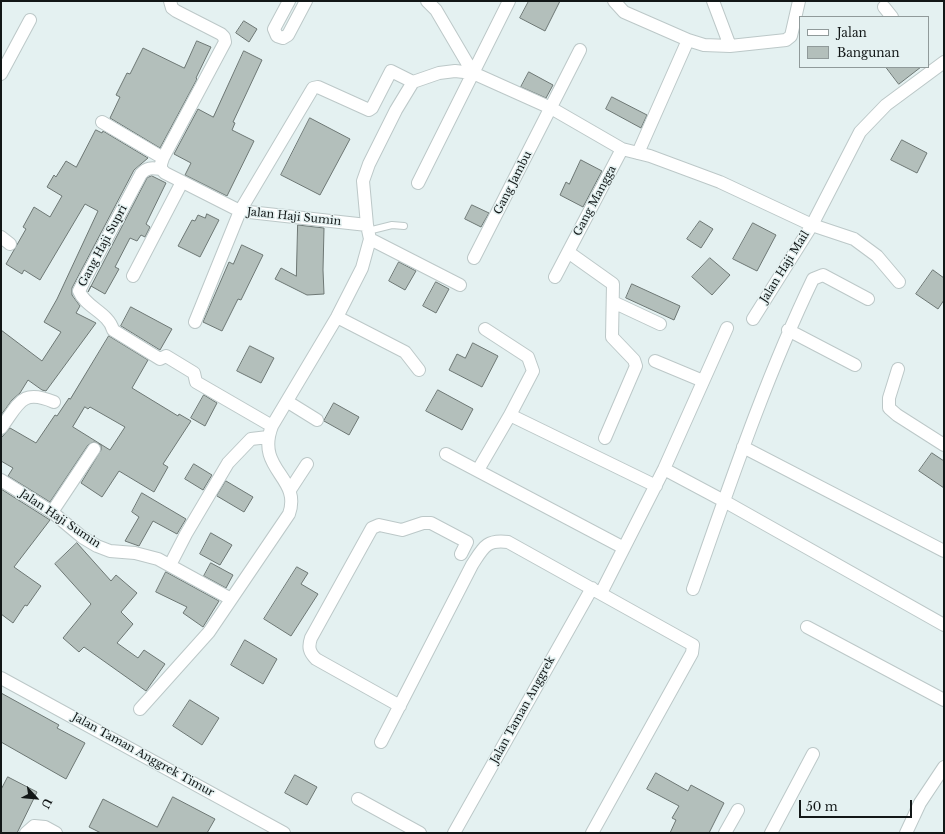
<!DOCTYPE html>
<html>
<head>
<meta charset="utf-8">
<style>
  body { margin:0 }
  #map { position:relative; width:945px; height:834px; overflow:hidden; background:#e4f1f1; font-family:"Libre Baskerville",serif }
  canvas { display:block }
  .frame { position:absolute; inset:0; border:2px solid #121717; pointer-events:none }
  .legend { position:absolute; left:799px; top:16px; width:130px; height:52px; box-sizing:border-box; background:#e4f1f1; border:1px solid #909a9a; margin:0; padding:5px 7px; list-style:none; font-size:12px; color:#121717 }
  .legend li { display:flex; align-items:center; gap:8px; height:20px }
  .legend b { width:20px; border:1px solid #909a9a }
  .north { position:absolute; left:16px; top:778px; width:40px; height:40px; -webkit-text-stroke:3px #e4f1f1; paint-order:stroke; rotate:117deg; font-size:11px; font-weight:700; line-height:16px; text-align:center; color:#121717 }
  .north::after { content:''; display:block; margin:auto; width:14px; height:18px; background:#121717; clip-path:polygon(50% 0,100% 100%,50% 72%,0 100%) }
  .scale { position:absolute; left:799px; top:800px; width:113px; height:18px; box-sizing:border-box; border:2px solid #121717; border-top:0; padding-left:5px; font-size:12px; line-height:14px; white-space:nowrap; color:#121717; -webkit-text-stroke:3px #e4f1f1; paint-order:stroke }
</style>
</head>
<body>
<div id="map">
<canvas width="945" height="834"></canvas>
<div class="frame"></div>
<ul class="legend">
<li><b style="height:5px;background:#fff"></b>Jalan</li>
<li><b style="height:11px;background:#b3bfbb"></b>Bangunan</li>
</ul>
<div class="north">U</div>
<div class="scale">50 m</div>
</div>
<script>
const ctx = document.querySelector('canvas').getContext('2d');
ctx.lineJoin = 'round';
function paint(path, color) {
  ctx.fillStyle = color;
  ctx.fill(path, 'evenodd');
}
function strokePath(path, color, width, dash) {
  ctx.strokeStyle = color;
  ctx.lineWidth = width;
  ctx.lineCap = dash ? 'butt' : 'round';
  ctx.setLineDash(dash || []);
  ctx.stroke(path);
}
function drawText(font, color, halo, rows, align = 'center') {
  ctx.font = font + ' "Libre Baskerville",serif';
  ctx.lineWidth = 3;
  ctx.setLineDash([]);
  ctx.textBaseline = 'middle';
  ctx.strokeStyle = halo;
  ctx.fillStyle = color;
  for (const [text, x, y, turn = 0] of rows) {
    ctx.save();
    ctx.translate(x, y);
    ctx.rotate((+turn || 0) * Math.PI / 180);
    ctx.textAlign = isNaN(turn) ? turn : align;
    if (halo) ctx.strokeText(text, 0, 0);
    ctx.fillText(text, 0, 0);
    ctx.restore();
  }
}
const building = new Path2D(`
  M529 1H560L545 31 520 18Z
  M244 21 257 29 249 42 236 33Z
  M197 41 211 47 196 78 197 79 160 148 110 118 120 97 116 95 127 73 130 74 143 48 184 68Z
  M244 51 262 60 233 122 235 123 232 130 254 141 227 196 185 175 191 163 174 154 198 109 213 117Z
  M886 67H921L899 84Z
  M529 72 553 85 546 98 521 87Z
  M612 97 647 115 641 128 606 109Z
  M310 118 350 139 320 195 281 175Z
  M96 130 102 133 103 131 148 158 134 170 72 288V295L80 306 76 313 96 323 46 391 42 390 28 380 20 393 12 400 1 415V330L42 361 61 332 44 322 57 299 98 211 85 204 40 280 24 270 22 274 6 264 26 229 23 227 34 207 50 217 62 196 47 187 54 175 56 177 66 161 76 167Z
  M902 140 927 153 917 173 891 160Z
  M581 160 602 171 583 207 560 195 566 182 569 184Z
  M152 176 166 183 146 224 150 227 145 237 141 235 137 241 130 238 115 267 119 269 105 294 91 286 88 292 147 178Z
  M472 205 489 213 481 227 465 219Z
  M207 214 219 220 200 257 178 246 192 220 195 221 198 215 205 218Z
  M700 221 713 229 701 248 687 239Z
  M753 223 776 235 757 271 733 259Z
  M298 225 324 228 323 270 324 294 307 295 275 279 281 268 296 276Z
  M242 245 263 255 241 300 238 299 222 331 203 322 229 262 233 264Z
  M710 258 730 275 712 295 692 277Z
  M399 262 416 271 405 290 389 281Z
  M933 270 944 278V300L938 309 916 294Z
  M436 282 449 289 436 313 423 306Z
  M632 284 680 306 674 320 626 298Z
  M131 307 172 329 160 350 121 326Z
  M109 336 148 360 132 388 178 416 179 414 191 421 163 464 168 467 154 492 119 471 102 497 81 483 101 450V445L94 442 88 445 50 502 8 476 13 468 1 461V438L10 428 36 443 55 415 57 416 69 398 70 399ZM85 407 88 409 90 407 125 427 110 450 73 427Z
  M473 343 498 356 482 387 449 370 457 354 465 358Z
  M250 346 274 358 261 383 237 371Z
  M438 390 473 409 462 430 426 411Z
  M204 395 217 403 205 426 191 418Z
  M334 403 359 417 349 435 324 421Z
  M932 453 944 461V488L919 471Z
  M194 464 212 475 203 490 185 479Z
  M226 481 253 497 244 512 217 496Z
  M1 489 50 520 14 567 41 586 27 606 25 605 13 623 1 614Z
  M142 493 186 519 177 534 153 521 139 546 125 541 139 517 132 512Z
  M211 533 232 545 220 565 200 554Z
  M77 543 111 581 116 575 137 593 121 612 133 624 117 643 138 658 144 650 165 664 146 691 84 647 79 652 63 638 91 604 55 564Z
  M211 563 233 575 226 588 204 576Z
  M297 567 308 573 301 584 318 594 291 636 264 619Z
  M166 572 219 601 203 627 183 613 187 607 156 592Z
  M245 640 277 659 263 684 231 665Z
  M1 693 59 725 57 728 85 743 66 779 1 742Z
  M190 700 219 718 202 745 173 726Z
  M656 773 688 791 691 785 724 803 709 833H670L676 820 672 818 679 806 647 789Z
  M295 775 317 787 307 805 285 793Z
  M8 777 37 792 17 833H1V790Z
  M173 797 215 819 207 833H101L89 827 103 799 157 827Z`);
const service = new Path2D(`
  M368 231 392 225 404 226`);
const minor = new Path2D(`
  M289 1 274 29 277 36 283 38 288 35 306 1
  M427 1 436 10 473 73
  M614 1 624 12 688 40 704 45 730 46 786 40 791 36 799 1
  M713 1 730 46
  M884 7 892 17
  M1 74 30 20
  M102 122 163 158
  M638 153 688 40
  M161 169C152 168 147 167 141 174L84 281 79 291C85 307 109 313 113 330L160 359 166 356 194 373 196 382 272 426
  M161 169 165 173 240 211 367 225
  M161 169V164L163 158 225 42 224 37 221 34 176 11 172 8 170 1
  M418 183 509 1
  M1 237 10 244
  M370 239 460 285
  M568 252 613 284 612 337 634 360 636 366 605 438
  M474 258 580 50
  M133 276 182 182
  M555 277 622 149
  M613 302 660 324
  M337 317 405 352 419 370
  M753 319 812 225 860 132 886 105 944 62
  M195 322 240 211 313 88 318 87 369 110 372 108 391 71 413 82
  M788 330 855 365
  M655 361 703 381
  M898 369 889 398V408L897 415 944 445
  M288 402 317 420
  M510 415 656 486
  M1 428C19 404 21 388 54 402
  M743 447 944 551
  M446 454 624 548
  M664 469 724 501 944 625
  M478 470 510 415 533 371 528 357 485 329
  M1 480 52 512 82 537 97 546 110 551 135 553 158 559 231 599
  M290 490 307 464
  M52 512 94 449
  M170 565 186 534 228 463 251 439 268 437
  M693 589C730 484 765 379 813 279L823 275 868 299
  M601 593 664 469 727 328
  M807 627 944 700
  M1 678 284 833
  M400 706 316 659C309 652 308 647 311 638L372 528 379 525 402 530 423 523H431L467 542 461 554
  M140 709 209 632 289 514C302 477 255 470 272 426L337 317 362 268 370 239 367 225 363 181 369 164 396 110 413 82 439 73 455 71 473 73 551 108 622 149 650 156 720 182 812 225 854 239 877 256 899 282
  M381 742 472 565C483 548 486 539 508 542L693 645 692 653 592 833
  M358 799 420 833
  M26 833 34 826 45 827 56 833
  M454 833 592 588
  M725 833 738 810
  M771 833 813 754
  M906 833 920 803 944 767`);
const streetNames = [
  ["Gang Jambu",513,183,-63],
  ["Gang Mangga",595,201,-62],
  ["Jalan Haji Sumin",294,217,6],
  ["Gang Haji Supri",103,246,-62],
  ["Jalan Haji Mail",785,267,-58],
  ["Jalan Haji Sumin",60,519,34],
  ["Jalan Taman Anggrek",523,710,-61],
  ["Jalan Taman Anggrek Timur",143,755,29]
];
paint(building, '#b3bfbb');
strokePath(building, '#6d7774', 1);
strokePath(service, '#bcc8c8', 8);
strokePath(minor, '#bcc8c8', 14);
strokePath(service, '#fff', 6);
strokePath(minor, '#fff', 12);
drawText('11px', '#121717', '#e4f1f1', streetNames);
</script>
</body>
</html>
